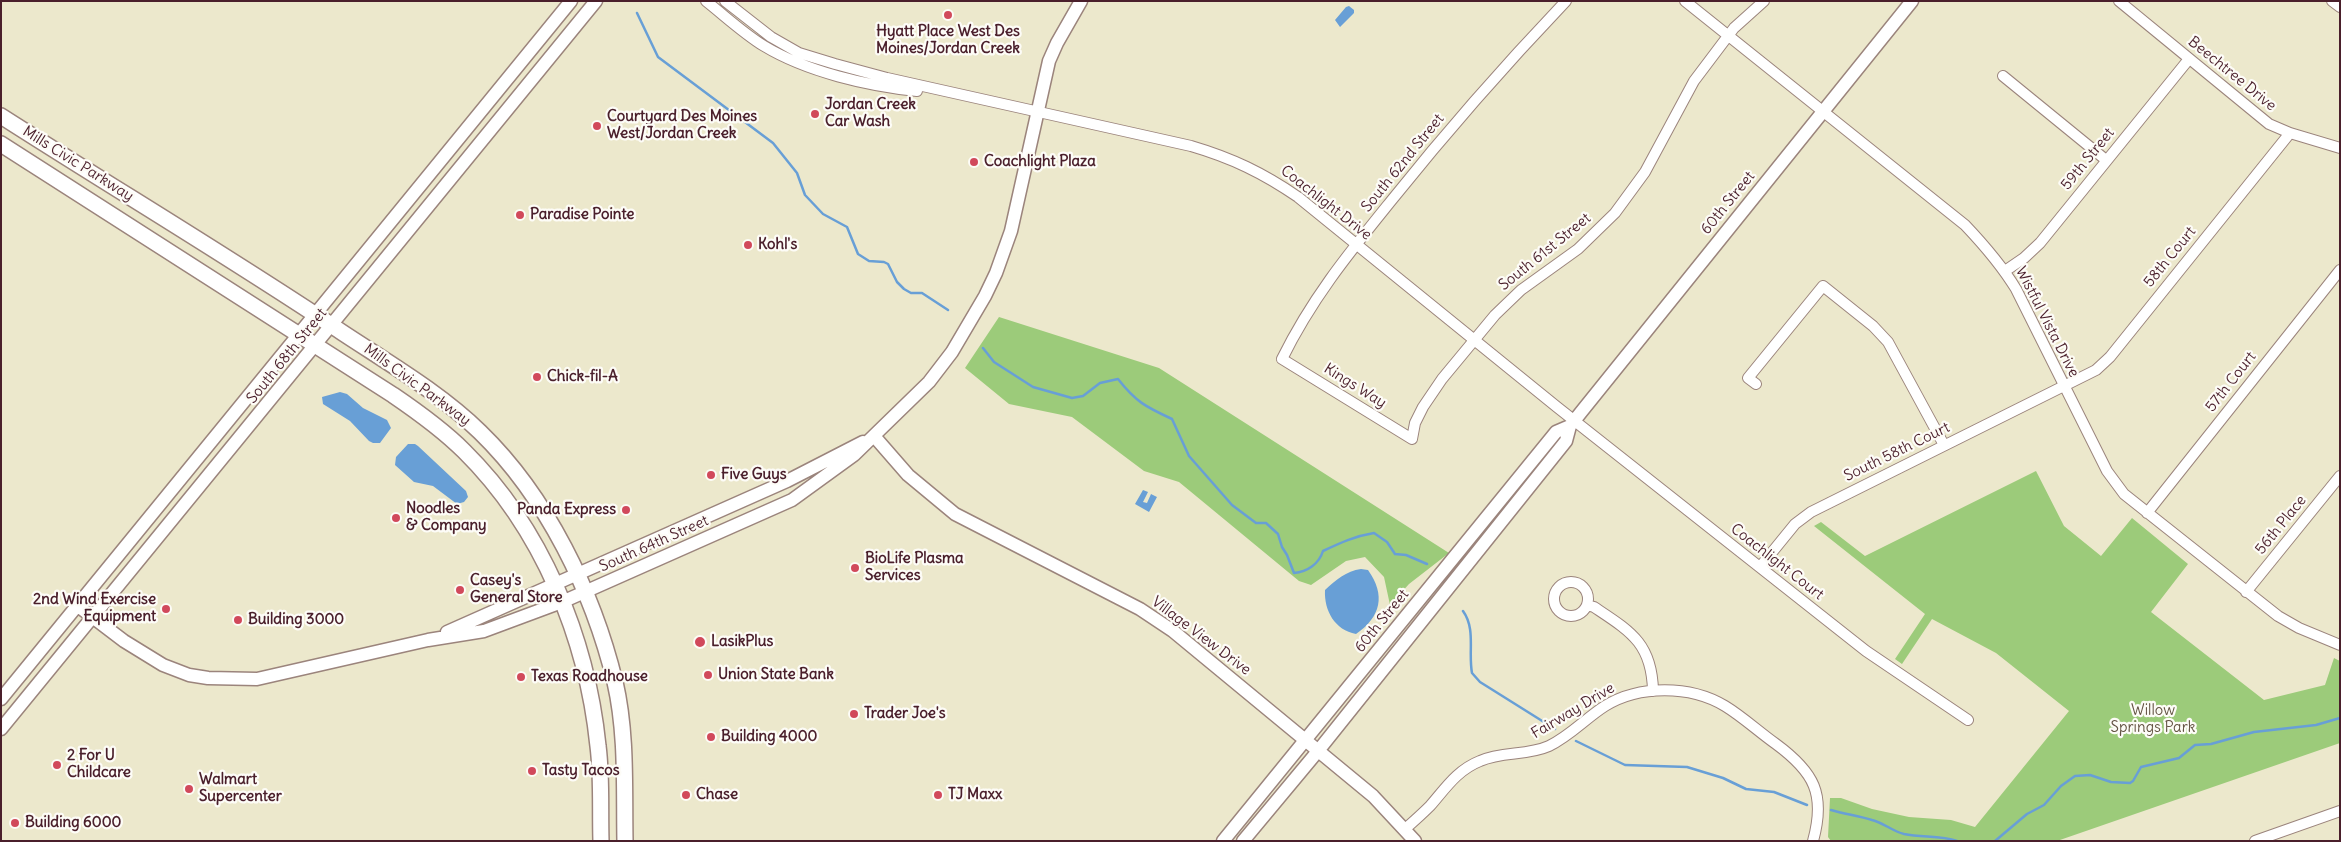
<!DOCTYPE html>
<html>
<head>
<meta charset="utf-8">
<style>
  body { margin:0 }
  #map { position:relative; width:2341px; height:842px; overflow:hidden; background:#ece8cc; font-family:Delius,sans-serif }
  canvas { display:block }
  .frame { position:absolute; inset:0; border:2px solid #4a1f2b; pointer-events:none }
</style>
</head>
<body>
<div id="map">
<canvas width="2341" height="842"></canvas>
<div class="frame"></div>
</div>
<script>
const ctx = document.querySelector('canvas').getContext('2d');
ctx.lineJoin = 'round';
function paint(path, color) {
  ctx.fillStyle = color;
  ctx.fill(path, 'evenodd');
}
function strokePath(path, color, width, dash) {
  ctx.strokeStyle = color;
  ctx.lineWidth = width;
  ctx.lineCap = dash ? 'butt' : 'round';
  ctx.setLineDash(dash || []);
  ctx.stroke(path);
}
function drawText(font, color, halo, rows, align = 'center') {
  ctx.font = font + ' Delius,sans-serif';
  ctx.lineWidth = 4.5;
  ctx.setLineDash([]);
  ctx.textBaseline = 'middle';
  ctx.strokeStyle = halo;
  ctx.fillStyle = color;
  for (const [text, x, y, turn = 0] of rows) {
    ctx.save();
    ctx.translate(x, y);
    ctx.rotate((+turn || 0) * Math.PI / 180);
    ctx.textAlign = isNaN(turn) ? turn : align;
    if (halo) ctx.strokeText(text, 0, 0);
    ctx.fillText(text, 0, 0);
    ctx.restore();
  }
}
const green = new Path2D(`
  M999 317 1159 368 1449 553 1409 584 1390 605 1384 577 1365 557 1346 561 1311 585 1299 581 1179 482 1144 471 1072 417 1009 404 965 368Z
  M2036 471 2064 526 2101 556 2132 518 2188 564 2151 612 2264 700 2325 685 2334 658 2340 661V743L2057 841H1831L1828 837 1830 798H1841L1872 809 1909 817 1951 820 1975 827 2069 711 1996 653 1932 619 1902 664 1895 659 1925 614 1814 526 1821 522 1865 556Z`);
const water = new Path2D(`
  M1349 6 1354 10V13L1340 27 1335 20 1346 7Z
  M340 392 347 394 363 408 387 420 391 428 380 443H373L369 441 350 421 323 404 322 397Z
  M408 444H415L418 446 466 491 468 497 464 502 457 504 433 486 414 482 395 465 396 457Z
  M1143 490 1148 492 1143 502 1147 503 1151 494 1157 497 1149 512 1135 504Z
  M1361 569 1368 570C1386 595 1381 617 1356 634 1335 630 1324 611 1325 590 1336 580 1346 571 1361 569Z`);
const stream = new Path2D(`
  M637 13 658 57 773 143 797 173 805 195 823 214 847 227 858 254 869 261 884 262 888 264 897 282 904 289 911 293H922L948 310
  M983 348 994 362 1033 387 1072 398 1083 396 1100 383 1118 379C1136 402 1146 407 1172 419L1189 456 1232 505 1256 523H1266L1278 534 1282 547 1287 555 1294 573C1307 572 1319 564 1323 551 1340 543 1355 536 1374 533L1387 542 1395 554 1406 555 1427 564
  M1463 611C1476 629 1468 652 1472 673L1480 682 1555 729
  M1576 741 1625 765 1687 767 1723 778 1746 789 1774 792 1807 805
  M1831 810C1845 814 1859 816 1872 820 1884 823 1892 831 1904 834 1922 838 1940 835 1957 841
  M1995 841 2027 814 2044 805 2061 786 2075 776 2090 775 2111 782 2130 783 2133 781 2141 767 2179 758 2195 745 2211 744 2254 732 2316 725 2340 718`);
const minor = new Path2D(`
  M706 1C725 16 743 33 764 46 807 72 868 86 917 91
  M725 1 771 37 799 53 835 64 887 78 1191 146C1232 158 1263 173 1298 197L1557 407 1866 651 1968 720
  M1566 1C1505 65 1447 131 1391 201 1349 253 1312 298 1282 359L1412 439 1415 423 1423 407 1442 379 1495 315 1521 290 1578 249 1615 213 1645 172 1694 81 1734 28 1764 1
  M1685 1 1965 225C1984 245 2002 266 2016 289L2107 471 2124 494 2278 616 2299 628 2340 645
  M2119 1 2269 124 2290 133 2340 148
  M2332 1 2340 7
  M2003 76 2106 160
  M2005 271 2024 258 2040 243 2189 59
  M1756 384 1748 378 1823 286 1873 326 1888 342 1944 445
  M2147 513 2340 270
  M1760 567 1795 524 1811 512 2096 370 2110 357 2290 133
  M1554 599a17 17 0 1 1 34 0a17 17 0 1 1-34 0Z
  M2246 592 2340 476
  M1587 605 1594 607C1630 631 1652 643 1653 691
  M1405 829C1413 822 1422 814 1430 806 1445 789 1457 770 1480 761 1502 751 1527 756 1549 746 1570 736 1586 718 1605 706 1639 685 1690 685 1725 706 1743 717 1759 732 1776 744 1814 772 1826 794 1813 841
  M2255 841 2340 811`);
const tertiary = new Path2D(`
  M874 436 908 475 955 514 1140 609 1173 631 1373 796 1415 841
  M78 606 124 641 163 665 189 675 208 678 257 679 428 640 484 631 562 602 792 500 854 455 929 382 952 352 985 296 996 273 1011 231 1049 61 1057 43 1081 1
  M447 632 787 481 863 442
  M1 699 571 1
  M1 729 596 1
  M1223 841 1556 432 1570 426 1582 411 1912 1
  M1243 841 1318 751 1566 441 1570 426`);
const primary = new Path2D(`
  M1 116C115 189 231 258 343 333 390 364 440 393 480 432 547 497 593 592 615 682 627 734 624 788 625 841
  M1 144 393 395C418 412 443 430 464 451 542 528 587 638 598 746 602 777 600 809 601 841`);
const markers = [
  [948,15,5,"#d1495b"],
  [815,114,5,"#d1495b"],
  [597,126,5,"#d1495b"],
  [974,162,5,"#d1495b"],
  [520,215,5,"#d1495b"],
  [748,245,5,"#d1495b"],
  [537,377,5,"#d1495b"],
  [711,475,5,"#d1495b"],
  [626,510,5,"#d1495b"],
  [396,518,5,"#d1495b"],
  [855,568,5,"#d1495b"],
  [460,590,5,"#d1495b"],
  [166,609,5,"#d1495b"],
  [238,620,5,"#d1495b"],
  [700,642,6,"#d1495b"],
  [708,675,5,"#d1495b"],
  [521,677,5,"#d1495b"],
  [854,714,5,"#d1495b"],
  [711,737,5,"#d1495b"],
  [57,765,5,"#d1495b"],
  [532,771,5,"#d1495b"],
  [189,789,5,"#d1495b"],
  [686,795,5,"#d1495b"],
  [938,795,5,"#d1495b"],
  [15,823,5,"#d1495b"]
];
const poiNames = [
  ["Hyatt Place West Des",948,32,"center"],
  ["Moines/Jordan Creek",948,49,"center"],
  ["Jordan Creek",825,105],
  ["Car Wash",825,122],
  ["Courtyard Des Moines",607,117],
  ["West/Jordan Creek",607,134],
  ["Coachlight Plaza",984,162],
  ["Paradise Pointe",530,215],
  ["Kohl's",758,245],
  ["Chick-fil-A",547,377],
  ["Five Guys",721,475],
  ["Noodles",406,509],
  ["& Company",406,526],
  ["Panda Express",616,510,"right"],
  ["BioLife Plasma",865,559],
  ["Services",865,576],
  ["Casey's",470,581],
  ["General Store",470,598],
  ["2nd Wind Exercise",156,600,"right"],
  ["Equipment",156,617,"right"],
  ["Building 3000",248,620],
  ["LasikPlus",711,642],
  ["Union State Bank",718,675],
  ["Texas Roadhouse",531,677],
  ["Trader Joe's",864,714],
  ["Building 4000",721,737],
  ["2 For U",67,756],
  ["Childcare",67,773],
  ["Tasty Tacos",542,771],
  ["Walmart",199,780],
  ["Supercenter",199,797],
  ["Chase",696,795],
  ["TJ Maxx",948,795],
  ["Building 6000",25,823]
];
const streetNames = [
  ["Beechtree Drive",2232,74,39],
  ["59th Street",2088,159,-51],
  ["South 62nd Street",1403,163,-51],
  ["Mills Civic Parkway",78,164,32],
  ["Coachlight Drive",1326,203,38],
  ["60th Street",1728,203,-51],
  ["South 61st Street",1545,252,-39],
  ["58th Court",2170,257,-51],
  ["Wistful Vista Drive",2047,322,63],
  ["South 68th Street",287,356,-51],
  ["57th Court",2231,382,-52],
  ["Mills Civic Parkway",417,385,36],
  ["Kings Way",1355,386,32],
  ["South 58th Court",1897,452,-26],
  ["56th Place",2281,525,-51],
  ["South 64th Street",654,544,-24],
  ["Coachlight Court",1777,562,38],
  ["60th Street",1382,621,-51],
  ["Village View Drive",1201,636,37],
  ["Fairway Drive",1573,711,-31]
];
const parkNames = [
  ["Willow",2153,711],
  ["Springs Park",2153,728]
];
paint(green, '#9ccb7a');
paint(water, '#689fd6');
strokePath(stream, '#689fd6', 2.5);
strokePath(minor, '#9b847c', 12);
strokePath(tertiary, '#9b847c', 15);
strokePath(primary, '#9b847c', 18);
strokePath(minor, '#fff', 10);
strokePath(tertiary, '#fff', 12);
strokePath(primary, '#fff', 15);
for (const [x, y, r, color] of markers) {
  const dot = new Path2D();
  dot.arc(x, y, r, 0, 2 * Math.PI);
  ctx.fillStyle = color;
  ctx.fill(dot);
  strokePath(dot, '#fdfcf7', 2);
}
drawText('bold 15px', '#4a1f2b', '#fdfcf7', poiNames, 'left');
drawText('15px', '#4a1f2b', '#fdfcf7', streetNames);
drawText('15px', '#635343', '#fdfcf7', parkNames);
</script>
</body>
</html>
